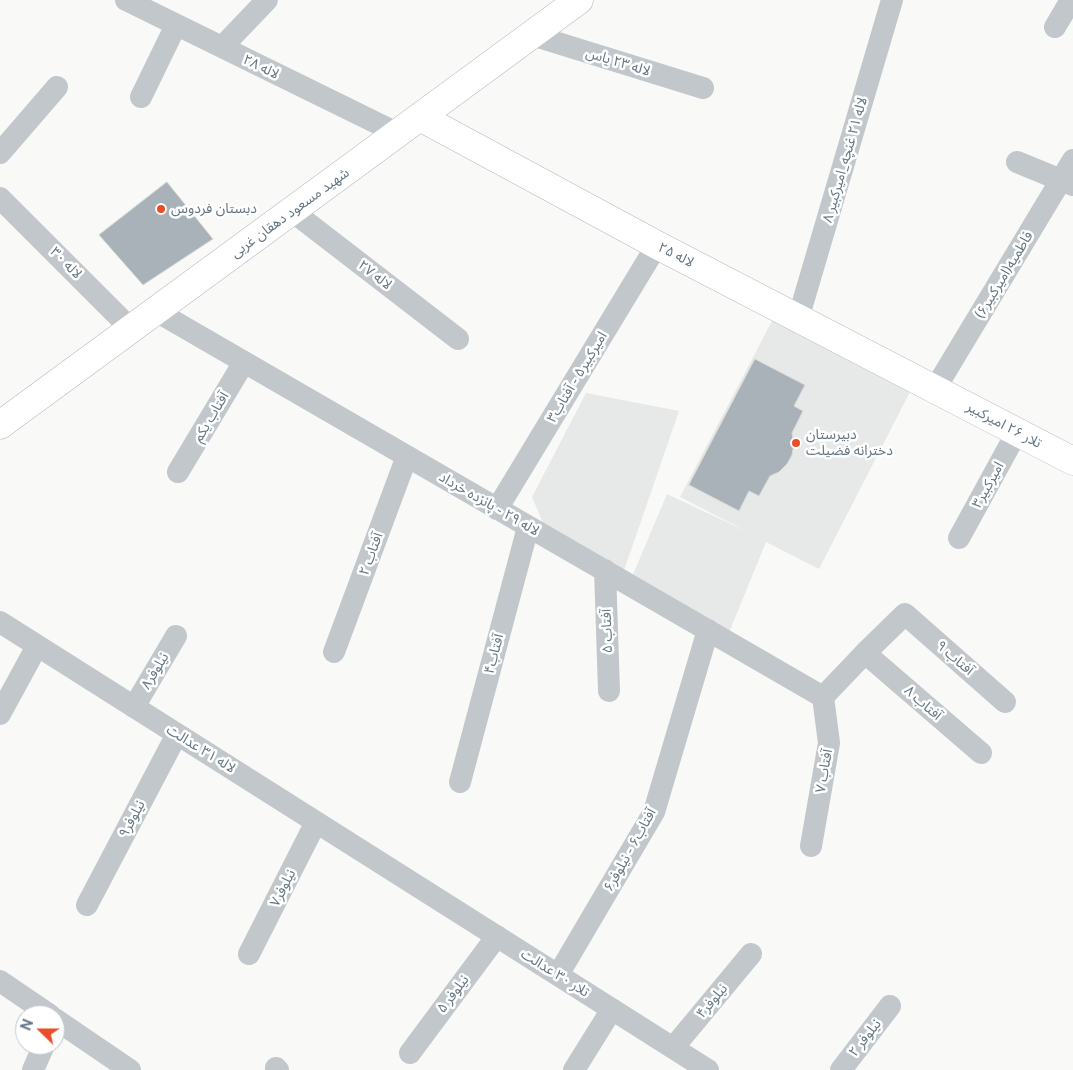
<!DOCTYPE html>
<html>
<head>
<meta charset="utf-8">
<style>
  body { margin:0 }
  #map { position:relative; width:1073px; height:1070px; overflow:hidden; background:#f9f9f7; font-family:"Public Sans",sans-serif }
  canvas { display:block }
  .north { position:absolute; left:15px; top:1005px; width:50px; height:50px; box-sizing:border-box; background:#fff; border:1px solid #c1c8cd; border-radius:50%; rotate:292deg; font-size:14px; font-weight:700; line-height:20px; text-align:center; color:#647683 }
  .north::after { content:''; display:block; margin:auto; width:18px; height:22px; background:#e84f29; clip-path:polygon(50% 0,100% 100%,50% 72%,0 100%) }
</style>
</head>
<body>
<div id="map">
<canvas width="1073" height="1070"></canvas>
<div class="north">N</div>
</div>
<script>
const ctx = document.querySelector('canvas').getContext('2d');
ctx.lineJoin = 'round';
function paint(path, color) {
  ctx.fillStyle = color;
  ctx.fill(path, 'evenodd');
}
function strokePath(path, color, width, dash) {
  ctx.strokeStyle = color;
  ctx.lineWidth = width;
  ctx.lineCap = dash ? 'butt' : 'round';
  ctx.setLineDash(dash || []);
  ctx.stroke(path);
}
function drawText(font, color, halo, rows, align = 'center') {
  ctx.font = font + ' "Public Sans","Noto Sans Arabic",sans-serif';
  ctx.lineWidth = 5;
  ctx.setLineDash([]);
  ctx.textBaseline = 'middle';
  ctx.strokeStyle = halo;
  ctx.fillStyle = color;
  for (const [text, x, y, turn = 0] of rows) {
    ctx.save();
    ctx.translate(x, y);
    ctx.rotate((+turn || 0) * Math.PI / 180);
    ctx.textAlign = isNaN(turn) ? turn : align;
    if (halo) ctx.strokeText(text, 0, 0);
    ctx.fillText(text, 0, 0);
    ctx.restore();
  }
}
const built = new Path2D(`
  M773 319 911 390 819 569 766 542 726 640 629 584 667 494 748 532 680 497Z
  M586 393 679 411 619 585 551 542 532 497Z`);
const building = new Path2D(`
  M167 182 213 239 143 285 99 235Z
  M755 359 805 385 794 406 803 411 792 433 794 444 792 455 787 464 779 472 770 476 759 496 749 491 739 511 689 485Z`);
const street = new Path2D(`
  M126 0 397 133
  M1055 27 1071 0
  M532 35 703 88
  M222 47 267 0
  M141 97 176 25
  M0 153 57 87
  M1017 162 1073 185
  M0 198 131 329
  M292 211 458 339
  M156 311 823 697
  M798 319 892 0
  M935 389 1073 160
  M178 472 244 362
  M497 509 657 245
  M959 538 1017 432
  M605 570 609 691
  M0 622 708 1070
  M334 652 407 456
  M865 653 981 753
  M823 697 865 653 905 614 1005 702
  M134 707 176 636
  M0 714 37 646
  M460 782 528 527
  M811 846 829 743 823 697
  M87 905 177 734
  M249 954 316 822
  M558 975 654 812 708 630
  M0 981 50 1015
  M55 1019 130 1070
  M673 1048 751 954
  M410 1053 497 936
  M276 1068 278 1070
  M33 1070 44 1045
  M574 1070 612 1009
  M841 1070 890 1006`);
const secondary = new Path2D(`
  M420 117 657 245 1073 461
  M0 425 579 0`);
const markers = [
  [161,209,5,"#e84f29"],
  [796,443,5,"#e84f29"]
];
const streetNames = [
  ["لاله ۲۳ یاس",618,62,17],
  ["لاله ۲۸",261,67,26],
  ["لاله ۲۱ غنچه_امیرکبیر ۸",845,160,-74],
  ["شهید مسعود دهقان غربی",290,213,-36],
  ["لاله ۲۵",676,255,27],
  ["لاله ۳۰",66,263,45],
  ["لاله ۲۷",375,275,38],
  ["فاطمیه(امیرکبیر۶)",1004,275,-59],
  ["امیرکبیر۵ - آفتاب۳",577,377,-59],
  ["آفتاب یکم",211,417,-59],
  ["تلار ۲۶ امیرکبیر",1004,425,28],
  ["امیرکبیر۳",988,485,-61],
  ["لاله ۲۹ - پانزده خرداد",489,504,30],
  ["آفتاب ۲",371,554,-70],
  ["آفتاب ۵",607,631,-92],
  ["آفتاب۴",494,654,-75],
  ["آفتاب ۹",955,658,41],
  ["نیلوفر۸",155,671,-59],
  ["آفتاب ۸",923,703,41],
  ["لاله ۳۱ عدالت",201,749,32],
  ["آفتاب ۷",824,771,-80],
  ["نیلوفر۹",132,819,-62],
  ["آفتاب۶ - نیلوفر۶",630,850,-61],
  ["نیلوفر۷",283,888,-63],
  ["تلار ۳۰ عدالت",555,973,32],
  ["نیلوفر ۵",453,994,-53],
  ["نیلوفر۴",712,1001,-50],
  ["نیلوفر ۲",865,1038,-52]
];
const poiNames = [
  ["دبستان فردوس",171,209],
  ["دبیرستان",806,435],
  ["دخترانه فضیلت",806,451]
];
paint(built, '#e7e8e8');
paint(building, '#a9b2b9');
strokePath(building, '#dbdbd9', 1);
strokePath(secondary, '#b5bbc0', 29);
strokePath(street, '#c2c7cb', 22);
strokePath(secondary, '#fff', 28);
for (const [x, y, r, color] of markers) {
  const dot = new Path2D();
  dot.arc(x, y, r, 0, 2 * Math.PI);
  ctx.fillStyle = color;
  ctx.fill(dot);
  strokePath(dot, '#fff', 2);
}
drawText('14px', '#647683', '#fff', streetNames);
drawText('14px', '#647683', '#fff', poiNames, 'left');
</script>
</body>
</html>
